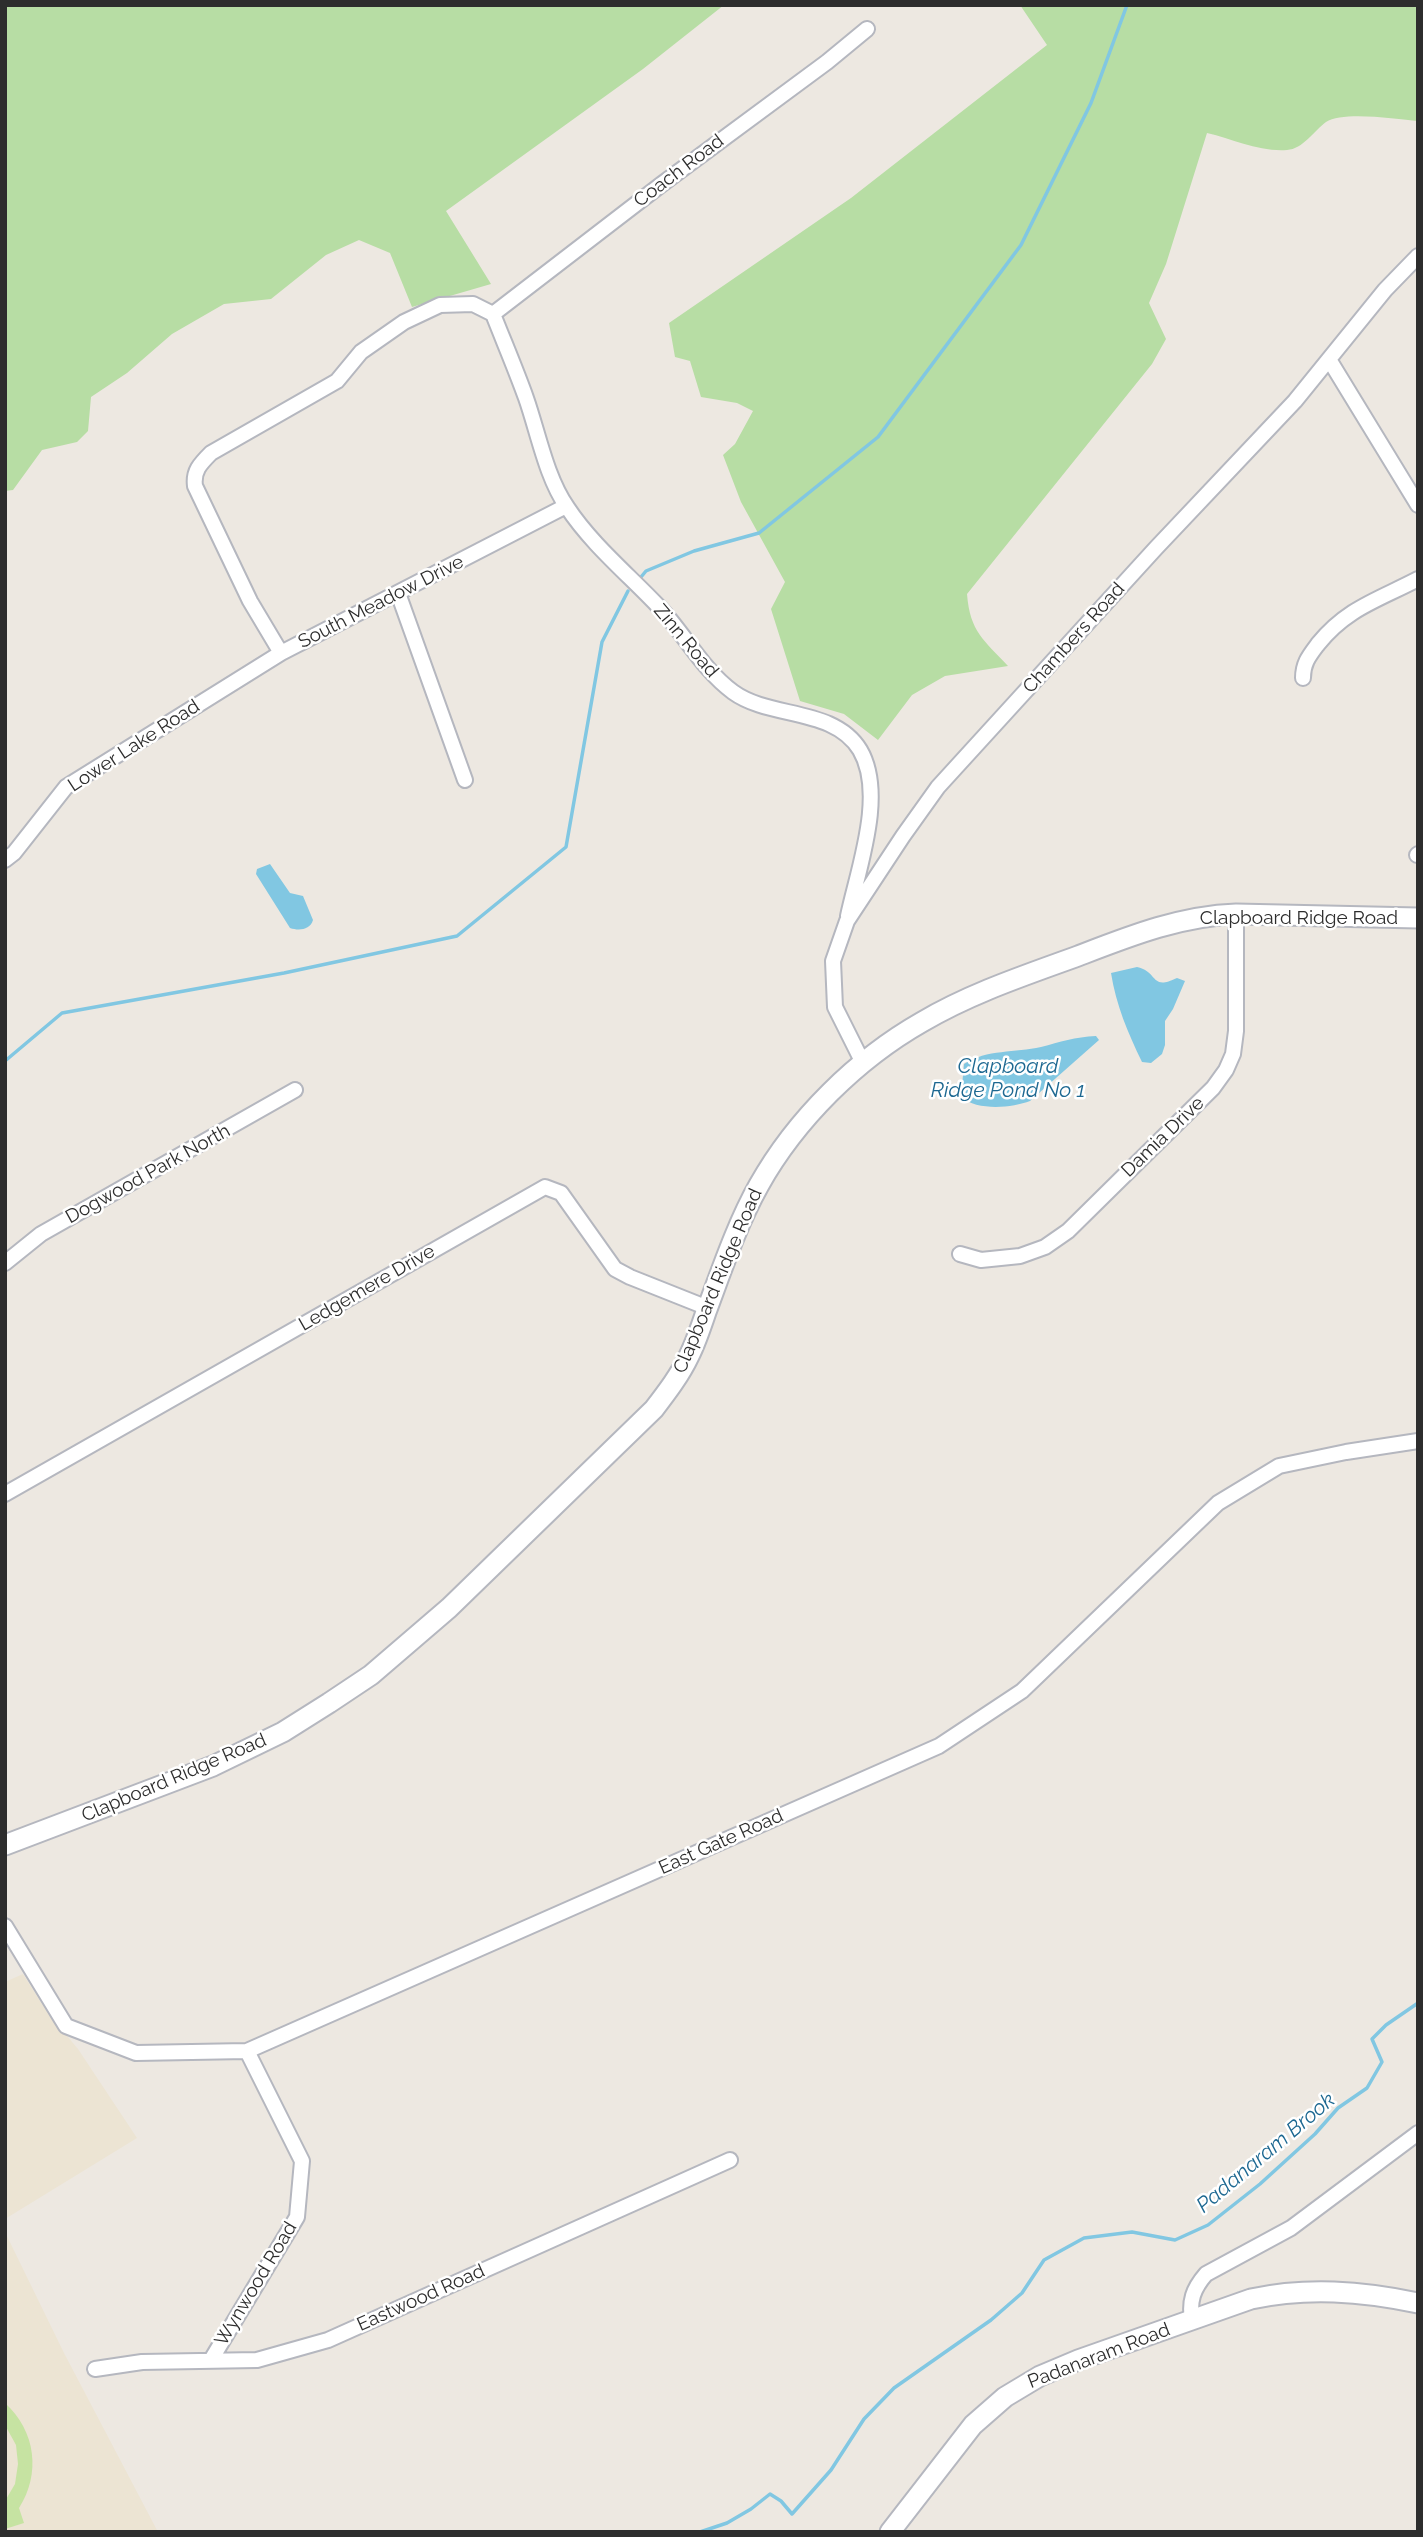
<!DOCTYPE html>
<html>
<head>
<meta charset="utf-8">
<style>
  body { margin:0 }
  #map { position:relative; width:1423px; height:2537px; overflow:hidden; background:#ede8e1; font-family:Raleway,sans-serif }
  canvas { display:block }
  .frame { position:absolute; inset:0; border:7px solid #2d2d2d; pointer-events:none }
</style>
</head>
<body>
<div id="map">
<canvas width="1423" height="2537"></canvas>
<div class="frame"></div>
</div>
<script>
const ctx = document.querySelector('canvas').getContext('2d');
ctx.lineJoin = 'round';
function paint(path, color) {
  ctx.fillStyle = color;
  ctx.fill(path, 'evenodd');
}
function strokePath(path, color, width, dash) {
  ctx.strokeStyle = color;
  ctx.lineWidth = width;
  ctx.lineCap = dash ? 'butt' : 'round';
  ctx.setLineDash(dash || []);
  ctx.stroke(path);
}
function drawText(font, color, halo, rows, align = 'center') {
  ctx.font = font + ' Raleway,sans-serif';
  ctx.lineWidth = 5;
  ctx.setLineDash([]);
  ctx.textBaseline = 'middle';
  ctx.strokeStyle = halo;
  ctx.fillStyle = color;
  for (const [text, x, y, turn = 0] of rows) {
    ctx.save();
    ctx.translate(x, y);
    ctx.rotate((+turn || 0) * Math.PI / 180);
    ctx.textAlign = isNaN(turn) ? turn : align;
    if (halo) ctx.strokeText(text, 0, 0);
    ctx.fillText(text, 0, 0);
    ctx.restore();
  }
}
const education = new Path2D(`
  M23 1974 47 2012 78 2049 137 2138 5 2219V1982Z
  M5 2232 64 2353 158 2532H5Z`);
const green = new Path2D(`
  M5 5H724L643 69 446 211 491 284 412 307 390 253 359 240 326 255 271 299 224 304 172 334 127 373 91 397 88 431 77 442 42 450 13 490 5 491Z
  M1020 5H1418V121C1396 119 1343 111 1326 122 1314 131 1303 149 1287 150 1259 152 1233 139 1207 133L1166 264 1149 303 1166 339 1152 364 967 594C970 632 984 640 1008 666L945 676 912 695 878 740 844 714 800 701 771 609 785 582 741 502 723 455 735 444 753 411 737 403 701 397 690 361 675 357 669 323 851 198 1047 45Z`);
const pitch = new Path2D(`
  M5 2403C36 2431 41 2474 19 2508L24 2523 5 2529V2501L15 2484 18 2464 16 2445 5 2425Z`);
const water = new Path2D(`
  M270 864 290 893 303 896 313 920C310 930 299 931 290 928L256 874 257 869Z
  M1137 967C1159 972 1150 991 1177 978L1185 981 1173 1009 1165 1021V1045L1162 1054 1151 1063 1142 1062C1128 1033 1116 1005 1111 973Z
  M1096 1036 1099 1040 1030 1101C1012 1108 977 1111 961 1097L964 1064C987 1049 1015 1053 1041 1047 1060 1042 1075 1037 1096 1036Z`);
const stream = new Path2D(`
  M641 577 646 571 694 551 759 533 878 437 1021 245 1091 103 1127 5
  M5 1061 62 1013 284 973 457 936 566 847 602 642 628 591
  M700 2532 727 2523 751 2509 770 2494 781 2501 792 2514 831 2470 864 2419 894 2388 991 2320 1022 2293 1044 2260 1084 2238 1132 2232 1175 2240 1208 2225 1260 2184 1315 2134 1338 2108 1367 2088 1382 2062 1372 2039 1386 2025 1418 2003`);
const minor = new Path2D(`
  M493 314C504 342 516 370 526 398 538 432 546 477 567 507 592 545 629 575 660 608 685 635 703 670 733 692 770 719 834 707 860 750 886 794 858 869 848 916
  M493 314 662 184 827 62 867 29
  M1330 361 1418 505
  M398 593 465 780
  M281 653 250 601 195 486C193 471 200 464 211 453L337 381 361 352 404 322 440 305 473 304 493 314
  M1303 678C1303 663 1309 656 1318 644 1347 608 1378 600 1418 579
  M1417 855 1418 854
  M5 860 14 853 66 787 281 653 566 506
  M863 1063 835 1007 833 961 847 921 903 836 938 787 1156 548 1295 401 1385 290 1418 256
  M960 1254 981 1260 1020 1256 1045 1247 1068 1231 1213 1088 1226 1070 1233 1054 1236 1031V914
  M5 1263 41 1234 295 1090
  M5 1494 545 1187 561 1193 615 1269 630 1277 708 1308
  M5 1926 66 2026 136 2053 247 2051 939 1746 1022 1691 1218 1503 1279 1466 1346 1452 1418 1441
  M1192 2320C1189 2301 1193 2289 1206 2274L1291 2228 1418 2133
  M211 2360 297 2217 302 2161 247 2051
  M95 2369 142 2362 257 2360 328 2340 730 2160`);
const secondary = new Path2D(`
  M5 1845 213 1766 283 1732 329 1703 371 1675 449 1608 654 1409C667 1392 680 1375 689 1356 696 1342 701 1327 706 1312 722 1269 737 1224 759 1185 796 1119 857 1059 922 1022 971 993 1026 975 1078 956 1130 936 1180 916 1236 914L1418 918
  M890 2532 973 2425 1005 2397 1040 2376 1078 2360 1251 2299C1307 2287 1361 2291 1418 2303`);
const streetNames = [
  ["Coach Road",679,171,-37],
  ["South Meadow Drive",381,602,-27],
  ["Chambers Road",1074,638,-48],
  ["Zinn Road",686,641,50],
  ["Lower Lake Road",134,746,-33],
  ["Clapboard Ridge Road",1299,918],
  ["Damia Drive",1163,1137,-44],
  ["Dogwood Park North",148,1174,-29],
  ["Clapboard Ridge Road",718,1281,-67],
  ["Ledgemere Drive",367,1288,-30],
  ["Clapboard Ridge Road",174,1778,-23],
  ["East Gate Road",721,1842,-24],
  ["Wynwood Road",256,2284,-59],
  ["Eastwood Road",421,2298,-24],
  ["Padanaram Road",1099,2356,-21]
];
const waterNames = [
  ["Clapboard",1008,1067],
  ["Ridge Pond No 1",1008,1091],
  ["Padanaram Brook",1266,2153,-40]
];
paint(education, '#ece4d3');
paint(green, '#b7dda4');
paint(pitch, '#c6e3a2');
paint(water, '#81c7e2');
strokePath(stream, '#81c7e2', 3.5);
strokePath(minor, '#b5b7bf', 18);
strokePath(secondary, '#b5b7bf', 23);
strokePath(minor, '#fff', 14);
strokePath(secondary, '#fff', 19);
drawText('19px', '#2d2d2d', '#fff', streetNames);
drawText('italic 21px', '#1d6891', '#fff', waterNames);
</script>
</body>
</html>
